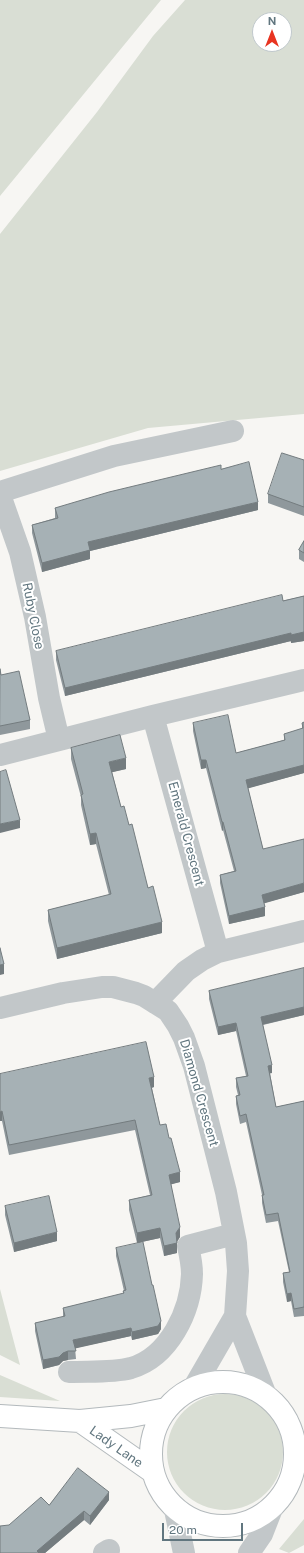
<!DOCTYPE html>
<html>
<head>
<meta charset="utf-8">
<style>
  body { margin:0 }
  #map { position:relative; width:304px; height:1553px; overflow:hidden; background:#f7f6f3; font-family:"Public Sans",sans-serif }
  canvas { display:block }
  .north { position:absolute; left:252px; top:12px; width:40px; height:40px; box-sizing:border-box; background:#fff; border:1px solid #c0c8cc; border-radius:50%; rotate:0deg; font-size:11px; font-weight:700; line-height:16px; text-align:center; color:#61767f }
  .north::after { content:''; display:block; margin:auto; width:14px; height:18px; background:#e83421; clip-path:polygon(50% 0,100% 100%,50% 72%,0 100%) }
  .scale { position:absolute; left:162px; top:1523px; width:81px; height:18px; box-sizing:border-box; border:2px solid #61767f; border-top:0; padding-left:5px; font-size:12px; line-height:14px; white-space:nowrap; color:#61767f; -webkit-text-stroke:3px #fff; paint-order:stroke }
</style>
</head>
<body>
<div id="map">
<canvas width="304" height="1553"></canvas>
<div class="north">N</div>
<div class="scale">20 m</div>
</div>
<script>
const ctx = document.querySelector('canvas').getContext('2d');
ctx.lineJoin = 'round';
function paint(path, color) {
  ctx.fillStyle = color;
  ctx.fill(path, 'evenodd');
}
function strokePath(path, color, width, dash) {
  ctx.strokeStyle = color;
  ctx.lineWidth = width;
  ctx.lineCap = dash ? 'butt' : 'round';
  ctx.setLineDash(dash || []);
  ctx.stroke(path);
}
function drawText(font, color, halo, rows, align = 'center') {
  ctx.font = font + ' "Public Sans",sans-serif';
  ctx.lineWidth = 4;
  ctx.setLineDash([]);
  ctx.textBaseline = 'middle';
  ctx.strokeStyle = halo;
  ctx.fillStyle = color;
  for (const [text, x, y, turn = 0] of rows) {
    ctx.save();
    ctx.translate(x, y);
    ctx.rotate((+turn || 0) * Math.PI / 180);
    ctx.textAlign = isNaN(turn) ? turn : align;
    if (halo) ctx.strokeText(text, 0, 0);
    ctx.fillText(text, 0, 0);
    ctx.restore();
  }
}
const green = new Path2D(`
  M0 0H161L0 196Z
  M185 0H304V414L148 428 0 471V234L97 112 153 36ZM260 20H284V44H260Z
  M0 1289 20 1365 0 1355Z
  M0 1375 60 1401 0 1397Z
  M167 1452a58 58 0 1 1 116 0a58 58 0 1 1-116 0Z
  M304 1519V1545L289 1553 279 1549Z`);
const minor = new Path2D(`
  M0 492 114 456 233 431
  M0 495 20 552 35 617 49 698 59 740
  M153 716 218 952
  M0 755 153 716 304 680
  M155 1003 186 971 202 960 218 952 304 931
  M0 1008 63 993 102 987H113L136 993 144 996 168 1011 178 1026 184 1038 194 1066 226 1192 236 1243 238 1271 235 1316 265 1393
  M69 1372C89 1371 112 1373 131 1368 169 1357 191 1311 192 1274 192 1264 190 1255 188 1246L234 1234
  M194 1387 235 1316
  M175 1510 184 1553
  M104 1553 109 1550
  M249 1553 262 1534 273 1506`);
const major = new Path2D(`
  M151 1454a72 72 0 1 1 144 0a72 72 0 1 1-144 0Z
  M0 1416 80 1421 131 1416 166 1409
  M80 1421 153 1472`);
const wall = new Path2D(`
  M304 460V516L268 503V494Z
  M221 469 258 510 90 551V559L42 572 32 533V525L55 518V508Z
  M304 541V562L299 559V550Z
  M304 596V641L291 643V641L65 696 56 660V651Z
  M0 669 1 675 30 720V729L0 735Z
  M304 722V773L248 788 263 849 304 892 264 903 265 916 229 924 220 883V875L234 871 223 830 222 831 206 768 201 769 193 731V723L236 753 284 740V734L302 729V723Z
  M71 748 126 769 112 772 121 807 129 825 148 888 162 933 57 959 48 921V910L109 895 96 844 90 845 81 805V797L71 759Z
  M304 968V1015L263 1025 272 1073H270L276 1107 304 1101V1316L294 1317 291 1301 287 1302 283 1282V1273L289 1272 278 1221 266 1223 262 1203V1195L246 1122 240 1124 236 1104V1096L238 1095 236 1087V1078L246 1076 236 1031 218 1035 209 999V991Z
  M0 1074 154 1087 152 1088 160 1125 180 1182 171 1184 180 1237 177 1242V1253L164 1256 160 1238 137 1243 129 1210V1200L150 1195 135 1130 9 1155 2 1121Z
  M5 1206 57 1241 14 1252 5 1215Z
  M116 1248 152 1285 161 1329 158 1334 132 1340 131 1336 75 1348 76 1359 68 1360 63 1361 59 1365 43 1369 35 1331V1323L63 1317V1308L123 1294V1291H124L116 1256Z
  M109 1500 90 1525 84 1520 45 1553H0L9 1525 49 1505Z`);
const shadedWall = new Path2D(`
  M258 502V510L90 551V559L42 572V563L88 542Z
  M304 632V641L291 643V635Z
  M291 633V641L65 696V688Z
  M126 758V769L109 773V762Z
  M201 760H206V768L201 769Z
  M304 765V773L246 789V780Z
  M20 820V828L0 833V824Z
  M222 822H223V830L222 831Z
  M96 833V844L90 845V834Z
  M304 883V892L262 904V895Z
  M265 907V916L229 924V916Z
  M162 922V933L57 959V948Z
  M4 964V974L0 975V965Z
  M304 1007V1015L261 1025V1017Z
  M236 1023V1031L218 1035V1027Z
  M272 1065V1073L268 1074V1066Z
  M154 1077V1087L149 1088V1078Z
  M2 1111V1121H0V1112Z
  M180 1172V1182L169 1185V1175Z
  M180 1227V1237L176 1243V1233Z
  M160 1228V1238L137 1243V1233Z
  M57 1232V1241L14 1252V1243Z
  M177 1243V1253L164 1256V1246Z
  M291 1293V1301L287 1302V1294Z
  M161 1321V1329L158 1334 132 1340V1332Z
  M131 1328V1336L73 1349V1340Z
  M68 1351V1360L63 1361 59 1365 43 1369V1360Z
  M109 1492V1500L90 1525V1516Z
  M84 1511V1520L45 1553H37V1551Z`);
const building = new Path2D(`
  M282 453 304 460V507L268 494Z
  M249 462 258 502 88 542 90 550 42 563 32 525 58 518 55 508 109 492 221 465V469Z
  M304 541V553L299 550Z
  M282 595 283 601 304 596V632L291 635V633L65 688 56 651Z
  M0 669 1 675 19 671 30 720 0 726Z
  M228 715 236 753 285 740 284 734 303 728 302 723 304 722V765L246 780 263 849 304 839V883L262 895 265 907 229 916 220 875 236 871 223 822H222L206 760H201L193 723Z
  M120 735 126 758 109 762 121 807 124 806 129 825 132 824 148 888 153 886 162 922 57 948 48 910 111 894 96 833 90 834 81 795 83 794 71 748Z
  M6 770 20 820 0 824V772Z
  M0 948 4 964 0 965Z
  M304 968V1007L261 1017 272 1065 268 1066 276 1107 304 1101V1307L294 1309 291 1293 287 1294 283 1273 290 1272 278 1213 266 1215 262 1195H264L246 1114 240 1116 236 1096 240 1095 236 1078 248 1076 236 1023 218 1027 209 991Z
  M146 1042 154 1077 149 1078 160 1125 166 1124 169 1138H171L180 1172 169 1175 180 1227 176 1233 177 1243 164 1246 160 1228 137 1233 129 1200 152 1195 135 1120 9 1145 2 1111 0 1112V1074Z
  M49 1196 57 1232 14 1243 5 1206Z
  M143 1242 152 1285H153L161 1321 158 1326 132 1332 131 1328 73 1340 76 1351H68L63 1353 59 1357 43 1360 35 1323 65 1316 63 1308 124 1293 123 1291 126 1290 116 1248Z
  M78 1468 109 1492 90 1516 84 1511 37 1551 39 1553H0V1526L9 1525 41 1497 49 1505Z`);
const streetNames = [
  ["Ruby Close",33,616,79],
  ["Emerald Crescent",186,834,75],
  ["Diamond Crescent",199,1093,74],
  ["Lady Lane",116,1447,35]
];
paint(green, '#d9ded4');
strokePath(major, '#b3b9bc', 24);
strokePath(minor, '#c2c7c9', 22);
strokePath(major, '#fff', 22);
paint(wall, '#8f989c');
paint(shadedWall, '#747c7f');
paint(building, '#a6b1b5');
strokePath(building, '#747c7f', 1);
drawText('13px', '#61767f', '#fff', streetNames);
</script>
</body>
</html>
